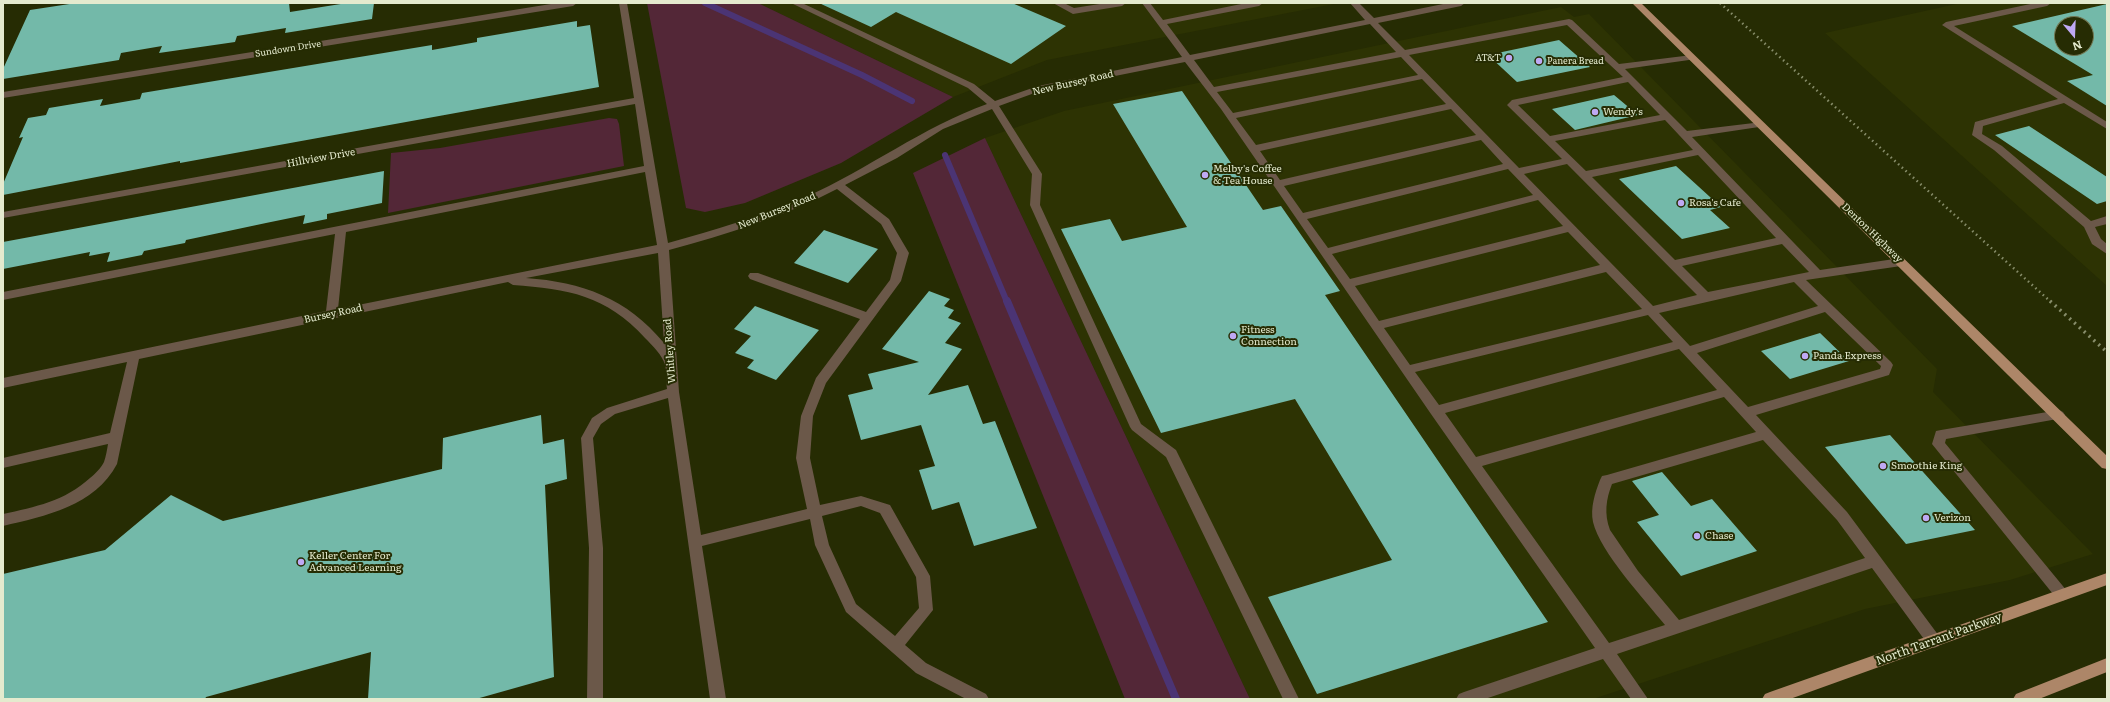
<!DOCTYPE html>
<html>
<head>
<meta charset="utf-8">
<style>
  body { margin:0 }
  #map { position:relative; width:2110px; height:702px; overflow:hidden; background:#262c03; font-family:Literata,serif }
  canvas { display:block }
  .frame { position:absolute; inset:0; border:4px solid #e4eace; pointer-events:none }
  .north { position:absolute; left:2054px; top:16px; width:40px; height:40px; box-sizing:border-box; background:#262c03; border:1px solid #727854; border-radius:50%; rotate:161deg; font-size:11px; font-weight:700; line-height:16px; text-align:center; color:#e4eace }
  .north::after { content:''; display:block; margin:auto; width:14px; height:18px; background:#bfa9f4; clip-path:polygon(50% 0,100% 100%,50% 72%,0 100%) }
</style>
</head>
<body>
<div id="map">
<canvas width="2110" height="702"></canvas>
<div class="frame"></div>
<div class="north">N</div>
</div>
<script>
const ctx = document.querySelector('canvas').getContext('2d');
ctx.lineJoin = 'round';
function paint(path, color) {
  ctx.fillStyle = color;
  ctx.fill(path, 'evenodd');
}
function strokePath(path, color, width, dash) {
  ctx.strokeStyle = color;
  ctx.lineWidth = width;
  ctx.lineCap = dash ? 'butt' : 'round';
  ctx.setLineDash(dash || []);
  ctx.stroke(path);
}
function drawText(font, color, halo, rows, align = 'center') {
  ctx.font = font + ' Literata,serif';
  ctx.lineWidth = 4;
  ctx.setLineDash([]);
  ctx.textBaseline = 'middle';
  ctx.strokeStyle = halo;
  ctx.fillStyle = color;
  for (const [text, x, y, turn = 0] of rows) {
    ctx.save();
    ctx.translate(x, y);
    ctx.rotate((+turn || 0) * Math.PI / 180);
    ctx.textAlign = isNaN(turn) ? turn : align;
    if (halo) ctx.strokeText(text, 0, 0);
    ctx.fillText(text, 0, 0);
    ctx.restore();
  }
}
const built = new Path2D(`
  M758 3H1339L1047 60 953 97Z
  M1961 3H2107V286L1825 33ZM2062 24H2086V48H2062Z
  M1561 7 1574 17 1589 14 1937 369 1933 392 2093 554 2010 580 1865 609 1593 699H1250L985 138 1064 111Z`);
const green = new Path2D(`
  M647 3H758L953 97 841 163 745 203 705 212 686 208Z
  M609 118 617 119 619 124 624 166 388 213 391 153 440 148Z
  M985 138 1250 699H1125L913 173Z`);
const streamFar1 = new Path2D(`
  M705 3 862 75 912 101
  M945 155 1007 302`);
const stream = new Path2D(`
  M1007 301 1176 699`);
const building = new Path2D(`
  M76 3H289L290 12 347 3H374L372 19 285 33 286 28 237 36 235 42 159 53 162 46 121 53 119 60 3 79V69L30 10Z
  M819 3H1012L1066 26 1011 64 896 12 871 27Z
  M2107 4V106L2067 81 2093 75 2012 26ZM2062 24H2086V48H2062Z
  M577 21V27L590 25 599 87 180 163V161L3 195V184L23 137 19 138 28 118 46 115 49 108 103 99 100 106 140 99 142 93 432 45V50L477 42V38Z
  M1559 40 1590 67 1517 82 1488 55Z
  M1182 91 1263 210 1281 206 1340 291 1325 295 1548 622 1317 694 1268 597 1392 560 1295 399 1161 433 1061 229 1110 219 1122 241 1187 227 1113 104Z
  M1614 95 1638 115 1575 130 1552 109Z
  M2029 126 2107 177V201L2097 204 1995 135Z
  M1676 166 1721 207 1710 210 1730 228 1682 239 1619 179Z
  M384 171 382 203 327 214V219L303 224 305 215 266 223 186 240 185 243 144 251 142 255 107 262 110 252 89 256 90 252 3 269V242Z
  M824 230 878 249 848 283 794 263Z
  M929 291 950 299 944 306 954 310 948 318 961 323 945 343 962 349 928 395 968 385 983 424 995 421 1037 528 974 546 959 502 932 510 919 470 935 466 921 425 861 440 848 395 873 389 868 374 919 362 882 349Z
  M755 306 819 330 776 380 747 368 754 360 735 353 751 336 734 329Z
  M1820 333 1849 361 1790 379 1761 351Z
  M541 415 543 444 564 439 567 479 545 485 554 677 476 699H368L371 652 206 697 205 699H3V574L105 550 171 495 223 521 442 469 443 438Z
  M1890 435 1975 530 1906 544 1825 447Z
  M1662 472 1691 506 1712 499 1757 551 1681 576 1637 522 1659 515 1632 481Z`);
const minor = new Path2D(`
  M557 3H577L573 6 3 98V92Z
  M619 3H627L668 243C715 230 761 216 806 197 868 169 923 127 987 104L968 88 791 3H802L974 84 995 101 1038 86 1182 57 1142 3H1150L1163 20 1246 3H1263L1259 6 1167 24 1190 55 1365 20 1350 3H1359L1374 18 1448 3H1465L1461 6 1378 23 1405 50 1569 19 1572 20 1619 64 1692 55 1694 57 1689 60 1625 69 1687 131 1762 122 1764 124 1759 127 1692 137 1820 270 1901 258 1907 262 1901 266 1806 280 1891 362 1893 365 1889 375 1756 415 1847 512 1939 636 1941 641 1939 646 1934 648 1929 646 1872 568 1617 654 1648 699H1631L1603 659 1485 699H1456L1459 694 1464 692 1595 648 1431 414 1221 109 1185 62 1040 91 999 106 1042 174 1040 205 1141 424 1176 450 1299 699H1283L1166 457 1132 430 1130 427 1030 205 1032 174 992 109 943 129 897 158 845 185 889 219 909 253 901 281 826 383 813 416 810 458 820 505 861 496 890 505 930 576 933 610 905 645 926 663 986 694 989 699H966L916 673 846 612 815 545 810 519 702 546 726 699H710L668 398 615 414 601 424 593 438 603 548V699H587L589 548 581 438 592 418 607 408 667 389C666 381 667 372 665 365 663 356 652 345 645 338 606 295 568 289 513 285L508 282 139 359 117 464C95 506 45 516 3 526V514C35 507 65 501 90 478 95 474 101 468 104 462 106 456 107 450 108 444L3 468V458L110 433 127 362 3 388V378L326 311 335 234 3 300V292L644 166 635 104 3 218V212L634 98ZM1370 24 1396 52 1214 87 1194 60ZM1567 25 1623 77 1512 100 1507 105 1509 107 1562 159 1519 168 1409 55ZM1401 57 1418 75 1233 113 1217 92ZM1422 79 1446 104 1256 145 1236 118ZM1628 82 1660 115 1550 136 1518 105ZM1451 109 1476 135 1280 180 1260 151ZM1665 120 1693 150 1586 171 1555 141ZM1481 140 1503 164 1303 213 1284 186ZM1698 155 1776 238 1675 260 1592 177ZM1567 164 1697 295 1653 306 1524 174ZM1508 169 1533 195 1328 248 1307 219ZM645 172 657 245 338 309 346 232ZM837 189 881 224 897 253 890 280 866 312 758 273H750L748 276 750 279 860 319 816 378 801 416 796 458 807 509 701 535 679 392 669 250C727 234 784 217 837 189ZM1538 200 1563 226 1350 279 1332 254ZM1568 232 1600 265 1379 321 1355 286ZM1782 244 1809 272 1708 292 1682 266ZM658 253 664 343C627 298 582 282 526 278ZM1606 272 1642 309 1410 365 1384 328ZM1794 282 1818 306 1690 346 1659 313ZM1825 312 1881 366 1880 369 1748 407 1697 353ZM1648 315 1673 342 1439 405 1415 372ZM1679 349 1717 390 1476 457 1445 413ZM1724 397 1756 432 1607 475 1602 476 1600 480C1595 493 1590 508 1593 522 1600 552 1645 600 1665 625L1609 643 1482 466ZM1763 440 1837 520 1865 558 1679 620 1638 571 1610 530C1604 514 1606 499 1612 484ZM861 506 880 513 916 577 919 608 895 636 856 604 829 545 822 516Z
  M1053 3H1064L1074 8 1106 3H1126L1122 6 1073 14Z
  M2035 3H2051L2047 6 1954 26 2107 122V129L2064 103 1983 126 1982 134 2002 146 2091 221 2107 216V224L2095 227 2101 239 2107 244V254L2092 244 2084 227 1994 150 1972 135 1975 122 2058 99 1942 25 1946 22Z
  M2059 410 2063 412 2065 415 2063 418 1946 439 1945 443 2067 591 2069 595 2067 599 2062 601 2057 599 1932 444 1936 431 1941 430Z`);
const major = new Path2D(`
  M1632 3H1641L2107 456V469L2102 468Z
  M2107 573V585L1790 699H1762L1765 694 1770 692Z
  M2107 658V672L2039 699H2013L2016 694Z`);
const railFar1 = new Path2D(`
  M1720 3 2051 302`);
const rail = new Path2D(`
  M2050 301 2107 352`);
const markers = [
  [1509,58,4,"#bfa9f4"],
  [1539,61,4,"#bfa9f4"],
  [1595,112,4,"#bfa9f4"],
  [1205,175,4,"#bfa9f4"],
  [1681,203,4,"#bfa9f4"],
  [1233,336,4,"#bfa9f4"],
  [1805,356,4,"#bfa9f4"],
  [1883,466,4,"#bfa9f4"],
  [1926,518,4,"#bfa9f4"],
  [1697,536,4,"#bfa9f4"],
  [301,562,4,"#bfa9f4"]
];
const farStreetnames = [
  ["Sundown Drive",288,49,-9]
];
const farPoinames = [
  ["AT&T",1501,58],
  ["Panera Bread",1547,61,"left"]
];
const streetNames = [
  ["New Bursey Road",1073,83,-13],
  ["Hillview Drive",321,158,-10],
  ["New Bursey Road",777,211,-22],
  ["Denton Highway",1872,233,44],
  ["Bursey Road",333,314,-12],
  ["Whitley Road",670,351,-94]
];
const poiNames = [
  ["Wendy's",1603,112],
  ["Melby's Coffee",1213,169],
  ["& Tea House",1213,181],
  ["Rosa's Cafe",1689,203],
  ["Fitness",1241,330],
  ["Connection",1241,342],
  ["Panda Express",1813,356],
  ["Smoothie King",1891,466],
  ["Verizon",1934,518],
  ["Chase",1705,536],
  ["Keller Center For",309,556],
  ["Advanced Learning",309,568]
];
const nearStreetnames = [
  ["North Tarrant Parkway",1939,639,-20]
];
paint(built, '#2d3303');
paint(green, '#532737');
strokePath(streamFar1, '#4b3474', 6);
strokePath(stream, '#4b3474', 8);
paint(building, '#73b9a9');
paint(minor, '#6b5849');
paint(major, '#ad8668');
strokePath(railFar1, '#878d6a', 2.5, [1.5, 3.5]);
strokePath(rail, '#878d6a', 3.5, [2, 4.5]);
for (const [x, y, r, color] of markers) {
  const dot = new Path2D();
  dot.arc(x, y, r, 0, 2 * Math.PI);
  ctx.fillStyle = color;
  ctx.fill(dot);
  strokePath(dot, '#262c03', 1.5);
}
drawText('9px', '#e4eace', '#262c03', farStreetnames);
drawText('9px', '#e4eace', '#262c03', farPoinames, 'right');
drawText('10px', '#e4eace', '#262c03', streetNames);
drawText('10px', '#e4eace', '#262c03', poiNames, 'left');
drawText('12px', '#e4eace', '#262c03', nearStreetnames);
</script>
</body>
</html>
